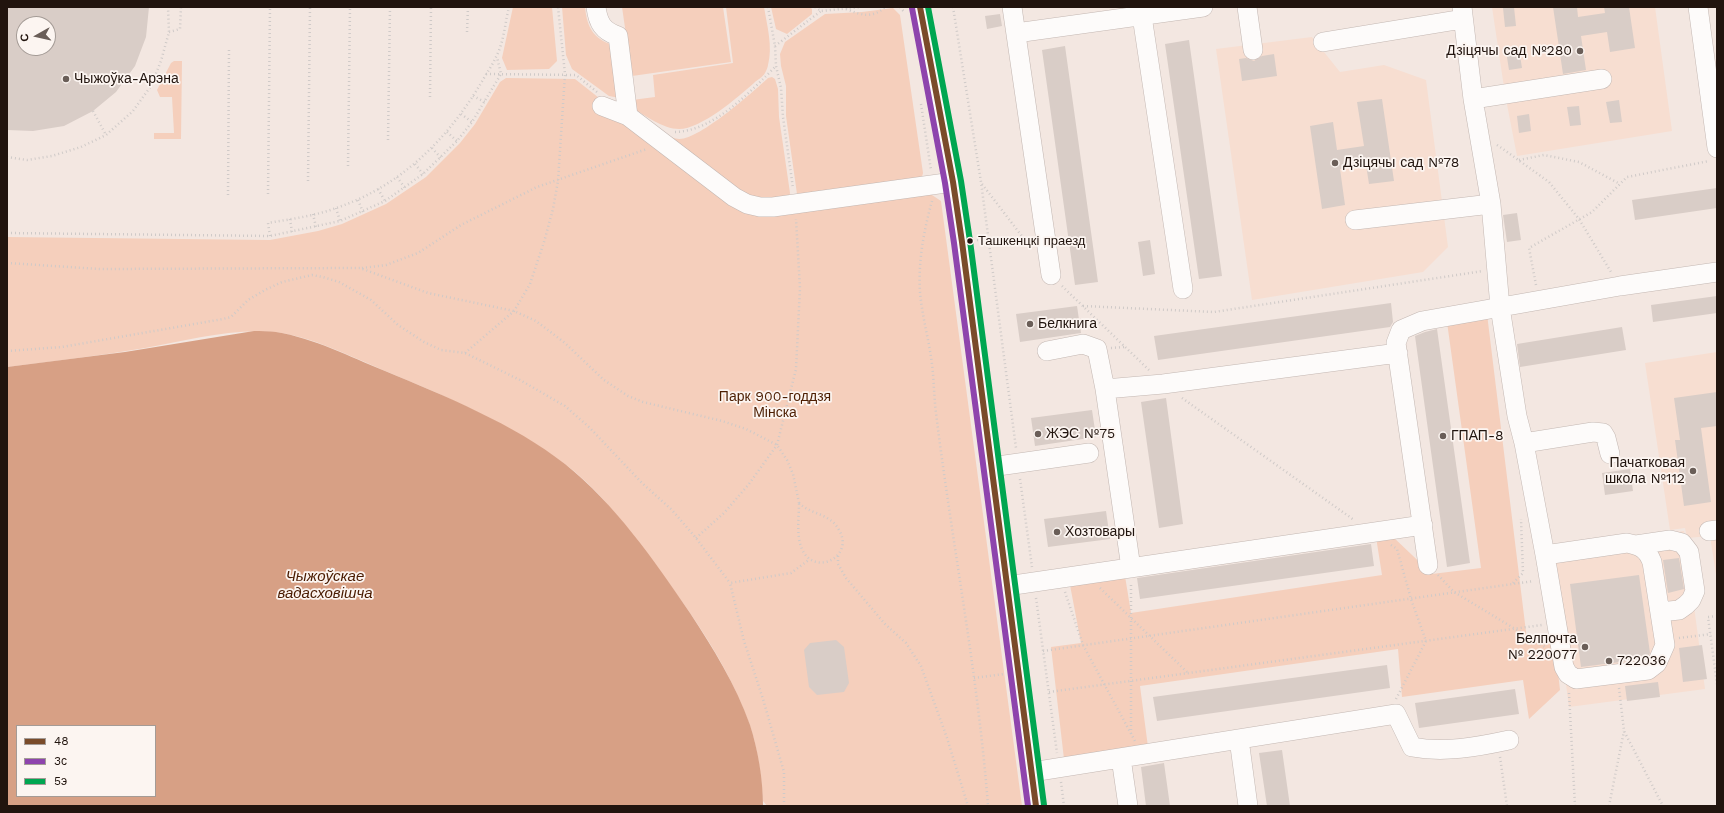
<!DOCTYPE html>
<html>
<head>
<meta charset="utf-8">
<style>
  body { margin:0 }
  #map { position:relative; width:1724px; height:813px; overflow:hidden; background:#f3e7e1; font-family:"Work Sans",sans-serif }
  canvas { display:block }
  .frame { position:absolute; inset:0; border:8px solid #21140e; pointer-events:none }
  .legend { position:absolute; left:16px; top:725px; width:140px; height:72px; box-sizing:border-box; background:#fcf5f1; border:1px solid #a49b96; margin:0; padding:5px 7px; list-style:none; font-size:12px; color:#21140e }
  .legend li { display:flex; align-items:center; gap:8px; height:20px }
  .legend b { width:20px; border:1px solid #a49b96 }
  .north { position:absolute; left:16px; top:16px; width:40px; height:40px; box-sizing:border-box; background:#fcf5f1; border:1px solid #a49b96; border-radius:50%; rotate:262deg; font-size:11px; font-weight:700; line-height:16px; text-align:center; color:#21140e }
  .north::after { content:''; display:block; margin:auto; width:14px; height:18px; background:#6a5e58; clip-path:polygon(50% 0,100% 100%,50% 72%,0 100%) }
</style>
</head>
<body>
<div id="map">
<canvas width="1724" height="813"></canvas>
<div class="frame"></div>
<ul class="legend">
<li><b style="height:5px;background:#7a4b2a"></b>48</li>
<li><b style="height:5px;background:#8e44ad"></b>3с</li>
<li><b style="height:5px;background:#00a651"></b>5э</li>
</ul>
<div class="north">С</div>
</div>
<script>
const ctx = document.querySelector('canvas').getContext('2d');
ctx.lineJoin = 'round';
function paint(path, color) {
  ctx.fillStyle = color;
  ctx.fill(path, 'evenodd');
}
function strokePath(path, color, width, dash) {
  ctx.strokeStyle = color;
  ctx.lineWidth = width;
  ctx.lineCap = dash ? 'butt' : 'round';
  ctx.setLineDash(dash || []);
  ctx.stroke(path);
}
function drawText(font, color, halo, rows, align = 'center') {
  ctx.font = font + ' "Work Sans",sans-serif';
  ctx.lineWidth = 3.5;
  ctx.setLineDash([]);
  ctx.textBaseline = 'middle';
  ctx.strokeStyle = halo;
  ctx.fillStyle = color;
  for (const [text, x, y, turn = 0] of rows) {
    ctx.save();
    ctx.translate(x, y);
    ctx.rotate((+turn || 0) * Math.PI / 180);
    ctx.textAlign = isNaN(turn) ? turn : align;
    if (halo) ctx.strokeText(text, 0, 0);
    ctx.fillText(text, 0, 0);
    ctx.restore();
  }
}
const built = new Path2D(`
  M1492 7H1655L1672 131 1517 156 1505 94Z
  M1312 37 1340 72 1384 65 1426 80 1448 247 1423 272 1252 300 1216 49Z
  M1717 352V581L1710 536 1687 538 1685 528 1670 530 1645 363Z
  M1684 531 1705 689 1569 707 1548 549Z`);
const green = new Path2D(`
  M513 7H552L557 61 549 69 507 70 502 58Z
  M562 7H585C587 27 593 39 613 45L620 98 609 96 572 69 566 55Z
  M622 7H723L731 62 632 76Z
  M726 7H764C767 25 773 47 768 65 768 67 766 71 765 73 763 77 757 80 754 83 737 98 701 129 679 129 663 129 645 115 632 108V100L655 97 653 75 733 63Z
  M771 7H810L812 9V14L787 34 776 29Z
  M893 8 900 15 923 173 922 177 797 194 786 116V86L781 66 780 54 785 42 825 14 862 12Z
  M174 61H182L181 139H154V133H174L172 97H160L157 90 171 63Z
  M772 77 775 79 778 89 779 117 790 193 789 197 783 200 749 197 665 134C669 136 675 139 679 139 699 140 753 92 768 78Z
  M506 78 575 79 731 202 929 193 941 201 1022 806H767L763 801C761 775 758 748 749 723 727 662 688 608 649 557 624 523 597 487 562 462 510 424 450 398 390 373 356 359 310 335 273 332 232 328 185 341 145 348 99 356 53 361 7 367V237L270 240 318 231 342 224 386 204 426 177 460 143 475 124 500 82Z
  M1487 314 1527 640 1554 637 1560 690 1529 719 1523 680 1402 697 1398 649 1140 686 1148 747 1064 759 1051 647 1081 643 1070 585 1125 576 1131 613 1382 575 1376 537 1391 535 1432 574 1481 568 1447 322Z`);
const water = new Path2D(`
  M254 331C261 331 269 331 276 332 314 338 350 357 385 371 445 396 514 424 565 464 615 504 654 560 690 613 713 648 736 685 750 725 758 750 763 779 763 806H7V367L125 352ZM17 726H155V796H17Z`);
const building = new Path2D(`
  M7 7H149L146 37 135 66 116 92 93 111 64 126 33 131 7 130ZM24 24H48V48H24Z
  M1514 7 1516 26 1505 27 1503 8Z
  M1553 7H1577L1578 17 1605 13 1604 7H1629L1635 48 1610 52 1607 32 1581 36 1586 70 1563 74Z
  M1000 14 1002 26 987 29 985 16Z
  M1189 40 1222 276 1199 279 1165 44Z
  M1065 46 1098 282 1075 285 1042 50Z
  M1519 49 1522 68 1509 70 1506 51Z
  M1274 54 1277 76 1242 81 1239 59 1246 58 1254 61 1262 56Z
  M1382 99 1394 181 1369 184 1366 165 1340 169 1345 205 1322 209 1310 126 1333 122 1337 150 1364 146 1357 102Z
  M1619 100 1622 122 1610 123 1606 102Z
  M1579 106 1581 125 1570 126 1567 107Z
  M1529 114 1531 131 1519 133 1517 116Z
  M1717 188V208L1635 220 1632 200Z
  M1517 213 1521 240 1507 242 1503 215Z
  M1150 240 1155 274 1143 276 1138 242Z
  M1717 296V313L1653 322 1651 305Z
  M1391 303 1393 322 1390 327 1158 360 1154 336Z
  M1077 306 1081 333 1020 342 1016 314Z
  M1622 327 1626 350 1520 367 1517 344Z
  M1437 329 1470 563 1447 567 1415 336 1425 332Z
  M1717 392V426L1701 428 1711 502 1684 506 1675 440H1680L1674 398Z
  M1166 398 1183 524 1159 528 1141 402Z
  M1092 410 1096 437 1035 446 1031 418Z
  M1630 469 1633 491 1605 495 1602 473Z
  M1106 511 1110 539 1048 547 1044 519Z
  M1371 544 1374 566 1140 599 1137 578Z
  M1679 558 1684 589 1668 593 1663 560Z
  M1639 575 1650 653 1648 656 1644 659 1581 667 1570 584Z
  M836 640 844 647 849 683 844 692 817 695 809 687 804 650 810 643Z
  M1702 645 1707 679 1683 682 1679 648Z
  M1387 665 1390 688 1157 721 1153 697Z
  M1658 682 1660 697 1627 701 1625 686Z
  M1515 689 1519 714 1419 728 1415 703Z
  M1282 750 1290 806H1267L1259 753Z
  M1164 763 1170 806H1146L1141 767Z`);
const path = new Path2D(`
  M768 7 775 46 776 66 781 88 783 117 793 188
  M815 7 821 11 861 7
  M900 7 905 13
  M953 7 981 182 1016 448
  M846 9C861 15 872 19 885 7
  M169 32 180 29 181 7
  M467 32 468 7
  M775 46 821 11
  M486 74 576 75 597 92
  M473 96 485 102
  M430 97 431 7
  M921 104 931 170
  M93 111 106 135
  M461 114 472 122
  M447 132 457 141
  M675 132C714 131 750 92 776 66
  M388 140 390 7
  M1497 145 1503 149 1549 182 1579 219 1611 272
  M432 148 441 158
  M7 157 27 160 52 156 81 147 106 135 133 111 151 86 161 61 169 32 168 7
  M1519 160 1544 155 1579 162 1620 184
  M415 164 423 174
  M348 166 350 7
  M397 177 405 188
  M308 181 310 7
  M982 184 1031 248
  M378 189 385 201
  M268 194 270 7
  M228 195 229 48
  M358 200 363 212
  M932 201C924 230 918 261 920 292 922 316 929 340 932 364 934 381 934 397 936 413 952 544 978 674 988 806
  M336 208 340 221
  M313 214 316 227
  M290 219 292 232
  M7 233 270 236 340 221 385 201 423 174 457 141 472 122 501 74 497 57
  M270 236 268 223C291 219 315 216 336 208 402 186 450 137 484 78 488 71 493 64 496 57 504 42 505 23 509 7
  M977 240 988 239
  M7 263 100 269 360 268 428 293 514 311 536 321 565 343 604 380 628 396 643 402 722 421 746 429 777 445 787 460 793 474 799 503
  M362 268 386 265 418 253 461 225 537 187 647 149
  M1536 285 1529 248 1592 212 1627 177 1709 161
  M1062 286 1149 370
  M1083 306 1214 312 1483 271
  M1111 348 1124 347
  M7 351 62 347 223 319 231 317 248 300 265 290 282 282 312 275 323 277 339 282 371 300 398 325 424 342 441 350 465 353 520 380 565 406 590 428 642 483 672 510 696 538 730 583
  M465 353 514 311 530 284 544 242 553 209 558 181 565 74 558 7
  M1182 398 1354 520
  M1020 479 1032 567
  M799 503C811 515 830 513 839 530 855 557 814 577 802 549 796 536 799 517 799 503Z
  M696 538 724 513 749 484 777 445 796 369 800 288 796 219
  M1391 545 1397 549 1411 599 1426 641 1396 699
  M838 556V564L846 578 885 624 906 643 921 666 947 738 968 806
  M1438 575 1454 592 1545 647
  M1513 583 1523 573 1521 519
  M1100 588 1187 672
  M1065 592 1083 645 1135 741
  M1036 598 1057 753
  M1717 616 1708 617 1717 684
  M1679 638 1711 634
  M1043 651 1534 581
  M974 678 1004 674
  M1619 688 1624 731 1663 806
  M1049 692 1542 625
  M1569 693 1575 806
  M1131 734V583
  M1500 757 1507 806
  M1061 782 1064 806
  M784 806V772L763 699 744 641 730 583 791 573 810 559
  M1609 806 1624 731`);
const minor = new Path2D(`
  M596 7C598 23 603 31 618 36L628 116
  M920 7 953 182 962 242 1036 806
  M1012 7 1051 275
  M1247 7 1253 50
  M1462 7 1473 99 1491 204 1500 307 1517 416 1524 443 1545 555 1564 667 1568 674 1576 679 1648 670 1657 663 1665 645 1652 562C1647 549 1641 546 1627 543L1545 555
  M1698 7 1717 148
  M1142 16 1183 289
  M1016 33 1203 7
  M1323 42 1463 19
  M1473 99 1602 79
  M602 106 628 116 734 197 747 204 760 207H773L953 182
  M1355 220 1491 204
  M1047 351 1083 344 1097 349 1105 389 1131 568
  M1105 389 1163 384 1398 353
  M1524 443 1593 432 1603 433 1606 438 1610 454
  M991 467 1089 453
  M1709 531 1717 530
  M1636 545 1670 540 1682 543 1689 552 1695 591 1691 600 1686 605 1679 610 1660 612
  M1428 565 1396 343 1401 330 1422 321 1620 286 1717 272
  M1007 586 1423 525
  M1239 739 1248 806
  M1121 758 1128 806
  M1032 772 1396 714 1412 747C1444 753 1477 747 1509 740`);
const bus1 = new Path2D(`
  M920 7 953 182 962 242 1036 806`);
const bus2 = new Path2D(`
  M912 8 945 183 954 243 1028 806`);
const bus3 = new Path2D(`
  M928 7 961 181 970 241 1044 805`);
const markers = [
  [1580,51,4,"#6a5e58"],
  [66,79,4,"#6a5e58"],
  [1335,163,4,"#6a5e58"],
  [970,241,3.5,"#21140e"],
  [1030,324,4,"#6a5e58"],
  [1038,434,4,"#6a5e58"],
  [1443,436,4,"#6a5e58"],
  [1693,471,4,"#6a5e58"],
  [1057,532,4,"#6a5e58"],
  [1585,647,4,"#6a5e58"],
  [1609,661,4,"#6a5e58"]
];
const busNames = [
  ["Ташкенцкі праезд",978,241]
];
const poiNames = [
  ["Дзіцячы сад №280",1572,51,"right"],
  ["Чыжоўка-Арэна",74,79],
  ["Дзіцячы сад №78",1343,163],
  ["Белкнига",1038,324],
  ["ЖЭС №75",1046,434],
  ["ГПАП-8",1451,436],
  ["Пачатковая",1685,463,"right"],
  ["школа №112",1685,479,"right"],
  ["Хозтовары",1065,532],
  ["Белпочта",1577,639,"right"],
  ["№ 220077",1577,655,"right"],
  ["722036",1617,661]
];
const parkNames = [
  ["Парк 900-годдзя",775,397],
  ["Мінска",775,413]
];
const waterNames = [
  ["Чыжоўскае",325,577],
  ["вадасховішча",325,594]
];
paint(built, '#f7ded1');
paint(green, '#f5cfbc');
paint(water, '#d7a085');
paint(building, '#d9cdc7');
strokePath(minor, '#c3b7b2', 20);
strokePath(path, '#cfcac8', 2.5, [1, 3]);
strokePath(minor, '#fdfbfa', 19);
strokePath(bus1, '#7a4b2a', 6);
strokePath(bus2, '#8e44ad', 6);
strokePath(bus3, '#00a651', 6);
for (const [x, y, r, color] of markers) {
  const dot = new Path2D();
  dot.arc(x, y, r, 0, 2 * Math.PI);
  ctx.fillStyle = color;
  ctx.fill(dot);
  strokePath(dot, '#fcf5f1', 1.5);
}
drawText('13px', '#21140e', '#fcf5f1', busNames, 'left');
drawText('14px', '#21140e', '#fcf5f1', poiNames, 'left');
drawText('14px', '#4d1e02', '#fcf5f1', parkNames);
drawText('italic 15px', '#491a00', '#fcf5f1', waterNames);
</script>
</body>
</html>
